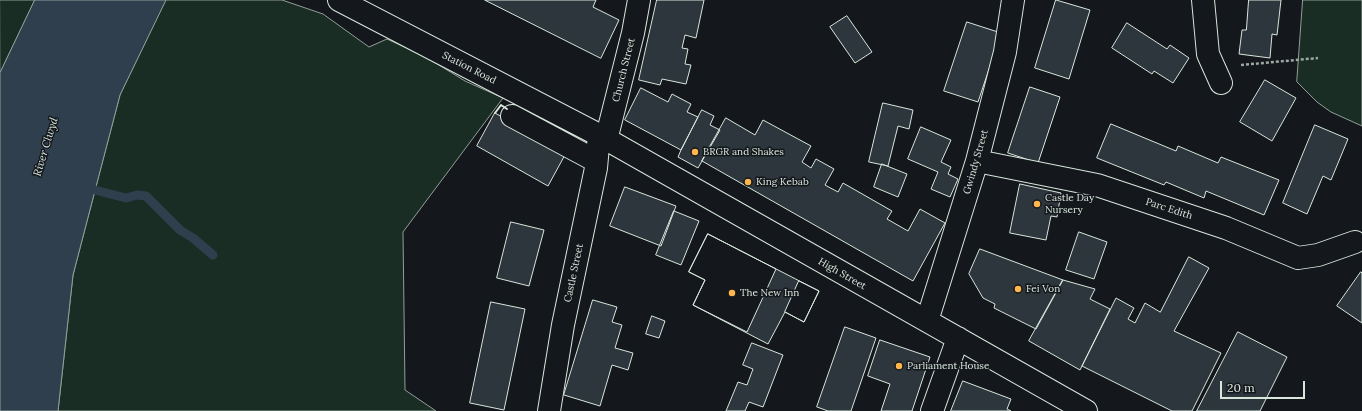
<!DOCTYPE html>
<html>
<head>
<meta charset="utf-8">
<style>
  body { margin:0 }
  #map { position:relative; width:1362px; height:411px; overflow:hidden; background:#14181c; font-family:Lora,serif }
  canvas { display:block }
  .scale { position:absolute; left:1220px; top:381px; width:85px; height:18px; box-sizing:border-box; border:2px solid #d8e6dc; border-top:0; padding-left:5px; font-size:12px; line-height:14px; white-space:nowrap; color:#d8e6dc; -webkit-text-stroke:3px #14181c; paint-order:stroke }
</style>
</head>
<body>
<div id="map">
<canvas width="1362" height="411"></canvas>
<div class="scale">20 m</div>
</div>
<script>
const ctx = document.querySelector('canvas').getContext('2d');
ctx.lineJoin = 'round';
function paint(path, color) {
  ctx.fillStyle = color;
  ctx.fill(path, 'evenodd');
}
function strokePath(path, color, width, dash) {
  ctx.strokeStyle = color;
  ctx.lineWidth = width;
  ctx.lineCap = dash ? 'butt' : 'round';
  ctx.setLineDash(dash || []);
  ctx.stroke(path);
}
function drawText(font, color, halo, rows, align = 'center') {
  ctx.font = font + ' Lora,serif';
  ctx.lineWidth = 3;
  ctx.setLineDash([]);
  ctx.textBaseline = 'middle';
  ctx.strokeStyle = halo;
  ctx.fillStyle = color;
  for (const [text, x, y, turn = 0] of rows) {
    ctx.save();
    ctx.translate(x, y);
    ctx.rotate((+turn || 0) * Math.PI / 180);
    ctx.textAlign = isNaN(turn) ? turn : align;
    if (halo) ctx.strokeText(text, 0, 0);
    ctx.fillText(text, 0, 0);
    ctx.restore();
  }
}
const green = new Path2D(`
  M0 0H35L0 73Z
  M166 0H282L323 14 369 47 387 39 426 57 465 81 503 98 403 232 405 390 436 411H58L73 275 98 179 120 95Z
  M1303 0H1362V126L1331 112 1317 102 1297 82Z`);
const water = new Path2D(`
  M35 0H166L120 95 98 179 73 275 58 411H0V73Z`);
const stream = new Path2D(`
  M95 190 126 198 137 195 146 196 180 230 193 238 213 255`);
const building = new Path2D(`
  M485 0H596L593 7 619 20 601 58Z
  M657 0H704L696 38 685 35 682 48 688 49 685 64 691 65 686 84 662 79 660 85 639 80Z
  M1056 0 1090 10 1069 79 1035 68Z
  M1249 0H1281L1277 35 1272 34 1270 58 1239 54 1242 30H1246Z
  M847 16 872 52 855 63 830 27Z
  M967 22 1001 33 978 102 944 91Z
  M1127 23 1167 49 1170 45 1189 58 1173 83 1154 71 1152 74 1112 48Z
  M1265 80 1296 98 1272 141 1240 122Z
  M1030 87 1060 97 1038 163 1008 153Z
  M641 88 668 102 672 94 691 104 687 112 698 117 681 150 625 120Z
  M883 103 913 110 909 129 898 126 888 166 869 162Z
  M702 110 714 116 710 125 720 130 698 168 678 157 681 150Z
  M495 113 566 153 548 186 477 146Z
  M726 118 755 135 763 120 811 146 802 162 811 168 816 159 834 169 825 185 838 192 843 183 892 211 887 219 908 231 920 209 945 223 913 281 702 161Z
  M1111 124 1176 151 1178 146 1218 163 1221 157 1279 180 1264 215 1206 191 1204 198 1166 182 1164 185 1097 158Z
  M1315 125 1348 139 1331 180 1323 176 1307 214 1283 203Z
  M921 127 951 140 941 162 951 167 948 174 958 179 950 197 931 189 938 172 908 159Z
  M882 164 907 174 898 197 874 187Z
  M1020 184 1061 193 1057 217 1051 216 1046 240 1010 233Z
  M625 187 676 206 661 246 610 226Z
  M674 211 699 221 681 265 656 255Z
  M511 222 544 230 529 286 497 278Z
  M1079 232 1107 242 1094 279 1066 270Z
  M708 234 819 291 804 322 785 312 768 344 693 305 705 280 689 272Z
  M708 234 776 269 747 332 693 305 705 280 689 272Z
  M980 249 1063 280 1036 329 994 308 995 304 983 298 969 274Z
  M1189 257 1209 268 1174 331 1221 353 1192 411H1172L1082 366 1116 298 1134 308 1128 319 1135 323 1145 303 1160 312Z
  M1361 272 1362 273V323L1337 306Z
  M1063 280 1095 289 1090 299 1110 309 1080 370 1029 341Z
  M799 281 819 291 804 322 785 312Z
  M593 300 617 307 612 322 622 325 615 348 633 353 628 370 612 365 600 406 564 395Z
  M491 302 525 309 504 410 470 403Z
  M652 316 665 321 659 338 646 334Z
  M845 327 876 338 851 411H828L817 407Z
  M1238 332 1287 357 1260 411H1197Z
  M880 340 930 357 912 411H881L890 384 868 376Z
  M752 343 783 355 763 407 749 402 745 411H726L738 382 747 385 753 369 743 365Z
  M963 381 1011 399 1007 409 1011 411H951Z`);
const path = new Path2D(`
  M1241 65 1318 58`);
const minor = new Path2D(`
  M339 0 599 135 1086 411
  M1203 0 1208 54 1221 83
  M512 116 596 161
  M606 140 633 33 639 0
  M977 161 1097 185 1226 228 1298 258 1318 255 1355 242
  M927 321 977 161 1005 52 1013 0
  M549 411 563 325 596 168 599 135
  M932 411 958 338`);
const wall = new Path2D(`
  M495 113 501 105 507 109`);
const markers = [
  [695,152,4,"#ffb74d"],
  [748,182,4,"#ffb74d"],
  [1037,204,4,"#ffb74d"],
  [1018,289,4,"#ffb74d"],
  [732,293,4,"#ffb74d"],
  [899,366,4,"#ffb74d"]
];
const streetNames = [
  ["Station Road",469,68,27],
  ["Church Street",624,70,-76],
  ["Gwindy Street",976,162,-74],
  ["Parc Edith",1169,209,18],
  ["Castle Street",574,273,-78],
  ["High Street",842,274,30]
];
const poiNames = [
  ["BRGR and Shakes",703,152],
  ["King Kebab",756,182],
  ["Castle Day",1045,198],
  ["Nursery",1045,210],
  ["Fei Von",1026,289],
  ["The New Inn",740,293],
  ["Parliament House",907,366]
];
const waterNames = [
  ["River Clwyd",46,147,-73]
];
paint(green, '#1a2d24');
strokePath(green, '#939e99', 1);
paint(water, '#2f3f4d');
strokePath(water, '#939e99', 1);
strokePath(stream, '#2f3f4d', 9);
paint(building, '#2c363c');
strokePath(building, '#d8e6dc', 1);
strokePath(minor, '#d8e6dc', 24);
strokePath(path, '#9da8a2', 2.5, [3, 2]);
strokePath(minor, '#14181c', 22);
strokePath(wall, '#d8e6dc', 2);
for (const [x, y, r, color] of markers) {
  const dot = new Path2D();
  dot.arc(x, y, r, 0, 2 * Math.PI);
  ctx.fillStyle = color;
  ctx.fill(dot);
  strokePath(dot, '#14181c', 1.5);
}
drawText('10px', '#d8e6dc', '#14181c', streetNames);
drawText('10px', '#d8e6dc', '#14181c', poiNames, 'left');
drawText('italic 11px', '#d8e6dc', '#14181c', waterNames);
</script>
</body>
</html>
